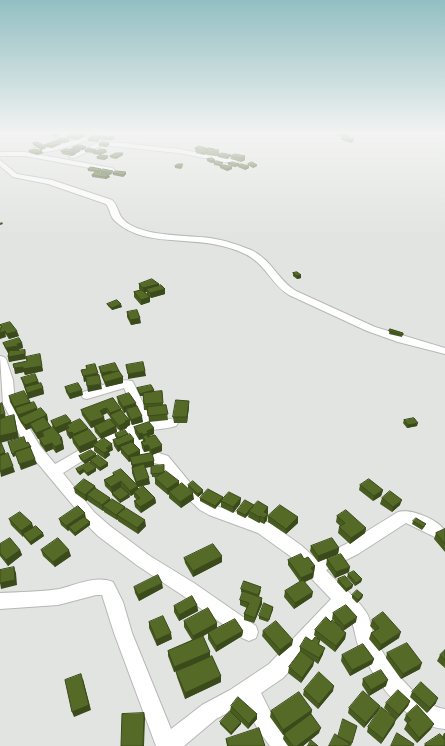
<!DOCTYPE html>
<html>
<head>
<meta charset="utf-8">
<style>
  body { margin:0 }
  canvas { display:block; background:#e2e4e1 }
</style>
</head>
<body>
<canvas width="445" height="746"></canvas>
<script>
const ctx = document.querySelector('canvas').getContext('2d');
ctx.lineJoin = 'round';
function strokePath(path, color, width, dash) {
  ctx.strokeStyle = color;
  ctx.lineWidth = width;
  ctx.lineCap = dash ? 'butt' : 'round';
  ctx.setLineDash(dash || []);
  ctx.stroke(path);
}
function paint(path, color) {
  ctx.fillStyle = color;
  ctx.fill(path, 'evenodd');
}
const minor = new Path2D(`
  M94 134 96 135V137C83 142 41 158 30 150L33 148 52 147Z
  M101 141 179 149 235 160 238 162 235 164 179 153 102 145 74 158 69 157Z
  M0 152H25L112 168 115 170 112 172 25 156H0Z
  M0 160 17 174 52 180 112 200C120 208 117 217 129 224 150 237 187 235 210 238 224 240 239 245 251 250 271 259 278 280 296 291L375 327 445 348V354L398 342 367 331 289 295C271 284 265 263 245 254 235 249 224 246 213 244 181 238 139 245 114 220 110 216 110 209 106 204L48 184 13 177 0 166Z
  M0 356 4 357 6 359 13 380 15 404 40 446 55 464C83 449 108 430 139 422L124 388 87 399 83 398 81 395 83 392C97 388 117 377 132 381L134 384 151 420C159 420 169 418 176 420L178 423 176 426C163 430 150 429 137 432 142 438 144 446 147 449L168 456 192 485 210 502 219 507 270 523 302 546 316 559 346 544 398 512C411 508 439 520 445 531L443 536 437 538 406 523 358 554 326 570C338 584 356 596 366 612 371 619 371 630 375 638 386 661 417 706 445 709V729C404 726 374 679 358 645 355 637 355 628 351 621 349 618 345 615 343 612L283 678 261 693 273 717 291 738 294 746H270L259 731 244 704 216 719 184 746H156L114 633 102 595H96L58 605 0 609V593C19 592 40 592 59 589 77 585 95 575 113 582L123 602 132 633 171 729 202 705 230 690 269 664 331 599 290 556 258 533 209 515 200 510 182 493 158 464 137 457 131 449 130 442 126 436 111 443 63 473 94 512 110 526 150 556 194 583 256 626 258 632 256 638 249 641 242 638 182 595 138 566 98 536 82 520 75 508 30 454 3 404Z`);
const wall = new Path2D(`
  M51 134H61L56 137 51 136Z
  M68 134H90L88 135 84 134 85 136 77 140 67 138V136L72 134Z
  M333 134H345L349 135V137H347L354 141 351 143 342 140V139L345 138Z
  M114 136 115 138 113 140H102L101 138Z
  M101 137 98 142 88 141V139Z
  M57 140 69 141 65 143H61V144L52 148 46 147 45 145 57 142Z
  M33 143 45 146 46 148 41 150 33 145Z
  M99 144 109 145 106 147 99 146Z
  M73 147 86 148 83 150H80V151L77 153H76V154L72 156 62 154 61 151 71 149 73 148Z
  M195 148H206V149H214L219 150V154L217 156 207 155V154L204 155 196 153V151L198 150H195Z
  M85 150 107 152 100 155 93 154V153L85 152Z
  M29 151 43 153 37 155 30 153Z
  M123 155 116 159 111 158 110 156Z
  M218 155H231V156L227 159 218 157Z
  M231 156H245V160L241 162 231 159Z
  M97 157 108 158 104 160 97 159Z
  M207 159 215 160V162L211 163 207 161Z
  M214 163 232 167V169L227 171 220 168V166L214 165Z
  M228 163 239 164V165L249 166V168L245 170 238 167V166L234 167 228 165Z
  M248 164 257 165V166L253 168 248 165Z
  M175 166H183L181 169 175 168Z
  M88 169 102 170 113 173 110 175 101 173 100 172 99 173 110 177 106 179 92 177V175L95 172 88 171Z
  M126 172V174L123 177 113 175V173Z
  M293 273 301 278 297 279 293 276Z
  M139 284H159V286L165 294 151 298 147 294V292H145L150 297V302L141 305 134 297V292L140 290 139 289Z
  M107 304 122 307 112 310 108 306Z
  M127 312 141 323 131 325 127 317Z
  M0 325 19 336 9 339 1 328Z
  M390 329 403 333 402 337 389 334Z
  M3 343H22L23 348 19 349V350L26 357 42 366 43 371 25 375 24 372 15 374 27 361 26 357 9 362 8 357 9 353H8L5 348Z
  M99 367 119 372 123 377V383L106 387 100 372Z
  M21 378 38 381 39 383 43 388 44 394 28 398 31 403 38 410 47 415 48 421H47L51 427V428H53L51 421 72 423 88 430 97 439V442L113 450 109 452 110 455 105 459 94 451V447L80 453 73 443 72 438 70 439 67 435 66 430 58 433 62 438 64 449 56 453 53 449 46 452 40 444 39 438 43 437 38 439 31 428 26 430 21 423 16 413 10 402 9 396 28 398Z
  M65 387 83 395 70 399 66 392Z
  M137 388 154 390V392L162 391 163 405H166L168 420 149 422 154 434 149 436V437L162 451 152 455 154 466 164 472 194 499 181 508 169 498V494L168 495 155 484V478L157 477H152L151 467 145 468 150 484 138 487V489L155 498 156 503 141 513 135 507 134 501 137 500 134 497V494L131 496 129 495 130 497 120 503 112 495V493L105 486 104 480 113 475V473L136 484 132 473V467L131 461 129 462 121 453V450L118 452 114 446 113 440 117 439 115 436V434L134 445 140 455 150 453 149 451 144 452 142 448 141 442H143V439L139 440 135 433 134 427 149 422 148 410H144L143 396H140L138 391Z
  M117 397 137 406 143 422 132 425 130 420V425L127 427V428L120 431 116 427 117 432 101 439 95 432 94 427 91 428 82 415 81 410 113 398 121 411 129 419 127 415 126 412 124 413 118 403ZM107 413 110 417 111 420 105 421 103 415Z
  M189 406 187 423H174L173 417Z
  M404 420 417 426 407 428 403 423Z
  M79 456H96L108 463V466L100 471 90 463V461L85 464 80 459Z
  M96 468V471L88 476 84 472 80 475 77 472 76 469Z
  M188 485 203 490V493L198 497 188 488Z
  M360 485 383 490 381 496 373 501 359 490Z
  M95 486 96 489 110 500 125 507V509L146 526 138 534 118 521V519L117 520 104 512V510L103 511 88 501V500L86 501 75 493 74 488Z
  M200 498 223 499 241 498 240 504 233 513 221 507V502L215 509 200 501Z
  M382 498 400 505 392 512 380 504Z
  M254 506 268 507V513H267V520L264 524 260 522 259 523 248 517 249 514 245 518 237 514V511Z
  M268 516 298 523 286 534 268 522Z
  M337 516 366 528 365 533 350 544 338 533 339 527 340 526 336 522Z
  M9 519 33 527 44 536 31 545 24 537 23 536V537L11 525Z
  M59 519H86L90 522V525L75 536 69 530 68 531 61 525Z
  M413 521 425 526 422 530 412 524Z
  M445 529V552L434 539 436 533Z
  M0 544 20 550 22 555 8 566 0 556Z
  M311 546 339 548 338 554 318 562 310 551Z
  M41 550 71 556 55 567 43 556Z
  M184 558 222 562 193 577 185 563Z
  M304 559 315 566 313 578 304 582 312 597 294 609 284 597 285 591 300 582 288 565V560Z
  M327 559 349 572 335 578 326 565Z
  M348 574 362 579 361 582 355 586 347 577Z
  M338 579 353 585 352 588 346 592 337 582Z
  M134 587 163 588 139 601 135 593Z
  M241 589 261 590 259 597 262 598V604L254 623 244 620V614L247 608 240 605V600L243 593 241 592Z
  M352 595H363L362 598 357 603 352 598Z
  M197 605 198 611 179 621 174 612V606Z
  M273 607V610L268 622 259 619V616Z
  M333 613 356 622 343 631 346 633 345 639 335 652 320 640 319 645 323 654 318 664 314 661 313 666 301 683 288 673 289 667 300 652V647L317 638 314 635 315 630 331 622H335L332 619Z
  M372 620 399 638 379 651 369 639 371 633 375 631 370 626Z
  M184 621 217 623V628L202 637 210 652V657L221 676V682L185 699 177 677 176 672 190 666 174 672 168 656V651L192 640 184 627Z
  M149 622 172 639 157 646 149 628Z
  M243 631 242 636 216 652 208 639V633Z
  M263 631 292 645 279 656 262 636Z
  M445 650V668L437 661 440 655Z
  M387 653 420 669 401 679 386 658Z
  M342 655 374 659 372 664 350 676 341 661Z
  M363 679 386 686 369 696 362 685Z
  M304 690 333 691 318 709 303 695Z
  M412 692 436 703 427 713 410 697Z
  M410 701 408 706 396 720V719L394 725 381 744 367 732 368 727 395 719 384 708 386 703Z
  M231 706 257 719 248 729 230 711Z
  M380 706 378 711 364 728 348 713 349 708Z
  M312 710 311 714 319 733 303 746H288L283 739 284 734 283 735 270 717 271 711Z
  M406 715 431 729 417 743 404 729 407 723 404 720Z
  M220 722 241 724 231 735 220 724Z
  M444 733H445V746H424L425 744 442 737Z
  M338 737 352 743 351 746 349 745Z
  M226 739 265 746H227Z`);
const shadedWall = new Path2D(`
  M58 134H61L56 137V135Z
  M84 134 85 136 77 140V138Z
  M69 139V141L65 143V141Z
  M61 142V144L52 148V146Z
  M109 143V145L106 147 105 145Z
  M45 146 46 148 41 150 40 148Z
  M86 147V148L83 150 82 148Z
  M80 149V151L77 153V151Z
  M75 150 76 154 72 156 71 152Z
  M106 150 107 152 100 155 99 153Z
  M219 150V154L217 156V152Z
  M42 151 43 153 37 155V153Z
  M123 153V155L116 159V157Z
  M231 155V156L227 159V157Z
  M108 156V158L104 160V158Z
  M245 156V160L241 162V158Z
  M215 160V162L211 163V161Z
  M239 164V166L238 165V166L234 167V165Z
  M257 165V166L253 168V166Z
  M249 166V168L245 170V168Z
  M232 167V169L227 171V169Z
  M126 172V174L123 177V175Z
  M109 175 110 177 106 179 105 177Z
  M2 222 3 224 0 225V223Z
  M301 275V278L297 279V276Z
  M159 284V289H146L147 292 144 293 143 288Z
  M165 289V294L151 298 150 293Z
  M150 297V302L141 305V300Z
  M121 304 122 307 112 310V308Z
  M140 318 141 323 131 325 130 320Z
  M5 331 6 337 0 339V333Z
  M17 331 19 336 9 339 7 334Z
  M22 343 23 348 19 349 20 352 8 353 6 348Z
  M25 350 26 359 9 362 8 357Z
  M42 366 43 371 25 375 24 372 15 374 14 368 23 367Z
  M111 371 112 376H102V378V373Z
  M145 371 146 376 128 379V374Z
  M98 373 99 378 84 382 83 376Z
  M123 377V383L106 387 105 382Z
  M38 381 40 386 26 391 25 385Z
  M101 384 102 389 88 392 87 386Z
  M43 388 44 394 28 399 27 393Z
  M82 390 83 395 70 399 69 394Z
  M154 390V393L140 396V394Z
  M189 401V406L187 423V417Z
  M30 402 32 407 15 408 16 413 14 407Z
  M136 403 137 408 126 409V412L124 413 123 407Z
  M37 408 39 414 19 418 20 420 18 415Z
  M107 408V413L101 416 100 411Z
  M121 409 122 414 111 416 110 413Z
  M5 414 6 419 0 421V415Z
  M14 415 19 438 0 443V436Z
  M47 415 48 421 32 428 30 424 31 428 26 430 25 425Z
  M142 416 143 422 132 425 131 420Z
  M104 417 105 422 91 428 90 422Z
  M129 420 130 425 127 427V428L120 431 119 426 125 421Z
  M71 421 73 427 67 425 68 429 57 434 55 428Z
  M418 423 417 426 407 428 408 425Z
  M116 426 117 432 101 439 100 434Z
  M51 427 52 432H42L43 437 38 439 36 433Z
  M88 428 89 434 76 440 74 434Z
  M154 428V434L149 436V439L144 438 143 435 147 431Z
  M72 432 74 437 70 439 69 433Z
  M142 433 143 438 139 440V434Z
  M62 438 64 449 56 453 55 447 60 439Z
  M97 439 98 445H93L94 447 80 453 79 447Z
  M134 439V445L120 447 121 450 118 452 117 446Z
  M52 443 53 449 46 452 44 446Z
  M112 444 113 450 109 452 110 455 105 459 104 453 106 448Z
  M148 445 149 451 144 452V446Z
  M162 445V451L152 455 151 450Z
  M140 450V456L130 457 131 461 129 462 128 456Z
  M5 452 7 458 0 460V454Z
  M15 453 16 456 13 457 12 454Z
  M96 454V457L85 464 84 461Z
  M35 459 37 464 21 470 19 464Z
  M154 461V466L133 470 132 465Z
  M108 463V466L100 471V468Z
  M13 466 15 472 1 477 0 471Z
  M96 468V471L88 476 87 473Z
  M83 469 84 472 80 475 79 472Z
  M149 478 150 484 138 487V491L134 492V494L131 496 130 491 137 486 136 482Z
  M121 481V487L112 493 111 487Z
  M179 481V487L169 492V494L168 495 167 489Z
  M95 486 96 492 87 495 88 500 86 501 85 495Z
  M203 490V493L198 497V494Z
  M383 490 381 496 373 501 374 496Z
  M193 493 194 499 181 508 180 502Z
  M129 494 130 497 120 503V500Z
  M223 497V500L221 501V502L215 509V506Z
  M110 498 111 504 103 506 104 510 103 511 102 505Z
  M155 498 156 503 141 513 140 507Z
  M241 498 240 504 233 513V507Z
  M402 500 400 505 392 512 393 507Z
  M254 505V508L249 511V514L245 518V515Z
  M125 507 126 513 117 515 118 519 117 520 116 515Z
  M268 507V513L264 517V512Z
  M85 513 86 519 69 527V530L68 531 66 526Z
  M268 514 267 520 264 524V518Z
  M260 516V522L259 523V517Z
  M298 517V523L286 534V529Z
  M145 520 146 526 138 534 137 528Z
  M90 522V525L75 536V533Z
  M32 523 34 529 23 534V537L21 531Z
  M366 528 365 533 350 544 351 538Z
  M43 533 44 536 31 545 30 542Z
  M339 548 338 554 318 562V556Z
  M20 550 22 555 8 566 6 560Z
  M69 550 71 556 55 567 53 562Z
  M222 556V562L193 577V571Z
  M315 566 313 578 301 584V578L311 568Z
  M14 567 16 573 17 585 1 589 0 583Z
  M350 567 349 572 335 578 336 572Z
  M362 579 361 582 355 586 356 583Z
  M162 583 163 588 139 601 138 595Z
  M353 585 352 588 346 592V589Z
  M313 592 312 597 294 609 295 603Z
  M363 595 362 598 357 603 358 600Z
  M262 598V604L254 623 255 618Z
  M197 605 198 611 179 621V615Z
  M357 617 356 622 343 631 344 626Z
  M217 623V628L193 641V636Z
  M243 631 242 636 216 652V646Z
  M401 632 399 638 379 651 381 645Z
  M171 633 172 639 157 646 156 640Z
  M346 633 345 639 335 652 336 646Z
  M293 640 292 645 279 656 280 650Z
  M325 648 323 654 318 664 319 658Z
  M210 652V657L174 672V667Z
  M374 659 372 664 350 676 352 670Z
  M314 661 313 666 301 683 302 678Z
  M422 663 420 669 401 679 403 674Z
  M221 676V682L185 699V693Z
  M83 679 91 710 74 717 72 712Z
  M388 680 386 686 369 696 371 690Z
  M334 686 333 691 318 709 319 704Z
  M438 698 436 703 427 713 430 708Z
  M410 701 408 706 396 720 399 715Z
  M380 706 378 711 364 728 366 723Z
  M312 710 311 715 283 735V730Z
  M144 713 145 718 144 746H143Z
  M257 714V719L248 729 249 724Z
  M396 719 394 725 381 744 383 739Z
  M241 722V724L231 735V733Z
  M434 724 431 729 417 743 419 738Z
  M321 728 319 733 303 746H297Z`);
const building = new Path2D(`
  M51 134H58L56 135Z
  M73 134H84L77 138 67 136Z
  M339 134H345L349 135 346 136Z
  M94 135 101 136 98 140 88 139Z
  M103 136H114L113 139 101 138Z
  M346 137 354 139 351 141 342 139Z
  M60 138 69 139 65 141 57 140Z
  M55 141 61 142 52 146 45 145Z
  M37 142 45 146 40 148 33 143Z
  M102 142 109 143 105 145 99 144Z
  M80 145 86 147 82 148 73 147Z
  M199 146 206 148 202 149 195 148Z
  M74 148 80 149 77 151H75V150L71 149Z
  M89 148 96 150 92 151 85 150Z
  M209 148 214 149H209L208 150 205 149Z
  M35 149 42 151 37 153 29 151Z
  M66 149 75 150 71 152 61 151Z
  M101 149 106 150 99 153 93 152Z
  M200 149 208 152 204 153 196 151Z
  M209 149 219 150 217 152 207 151Z
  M116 153H123L116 157 110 156Z
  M222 153 231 155 227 157 218 155Z
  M235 154 245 156 241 158 231 156Z
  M101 155 108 156 104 158 97 157Z
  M212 158 215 160 211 161 207 159Z
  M217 161 223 163 220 165 214 163Z
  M233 162 239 164 234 165 228 163Z
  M252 162 257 165 253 166 248 164Z
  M178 164H183L181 167 175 166Z
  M241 164 249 166 245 168 238 165Z
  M224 165 232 167 227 169 220 166Z
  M91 167 101 169 98 171 88 169Z
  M103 169 113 171 110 173 100 171Z
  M116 171 126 172 123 175 113 173Z
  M96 172 109 175 105 177 92 175Z
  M297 272 301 275 297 276 293 273Z
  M152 279 159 284 143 288 139 284Z
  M161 285 165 289 150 293 146 289Z
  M142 290 150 297 141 300 134 292Z
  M117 300 121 304 112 308 107 304Z
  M137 310 140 318 130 320 127 312Z
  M10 322 17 331 7 334 5 331 0 333V328L2 327 0 325Z
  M390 329 403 333V335L389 331Z
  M19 338 22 343 17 344 18 346 6 348 3 343Z
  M25 350V354L8 357 9 351Z
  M40 354 42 366 23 369V367L14 368 13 364 27 361 26 357Z
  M143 362 145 371 128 374 126 365Z
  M115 363 119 371 112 372 111 371 102 373 99 367Z
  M95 364 98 373 83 376 81 370 87 369 86 366Z
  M119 371 123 377 105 382 102 376Z
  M35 374 38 381 25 385 21 378Z
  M99 375 101 384 87 386 86 377Z
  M41 383 43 388 27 393 25 387Z
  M78 383 82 390 69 394 65 387Z
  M151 385 154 390 140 394 137 388Z
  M24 391 30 402 14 407 9 396Z
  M162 391 163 403 144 404 143 393Z
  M129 393 136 403 123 407 117 397Z
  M113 398 121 409 110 413 107 408 103 409 100 411 104 417 90 422 81 410Z
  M176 400 189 401 187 417H173Z
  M34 402 37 408 18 415 15 408Z
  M2 403 5 414 0 415V404Z
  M166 405 168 414 148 416 147 407Z
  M137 406 142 416 131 420 126 409Z
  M41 408 47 415 25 425 19 418Z
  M121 410 129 420 125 421 126 422 119 426 110 415Z
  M14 415 17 432 0 436V419Z
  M66 415 71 421 55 428 51 421Z
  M44 417 51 427 36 433 30 424Z
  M414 418 418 423 408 425 404 420Z
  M80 419 88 428 74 434 72 432 69 433 66 429 69 428 67 425Z
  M110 419 116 426 100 434 94 426Z
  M149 422 154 428 147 431 148 433 143 435 142 433 139 434 134 427Z
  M53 427 62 438 60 439 63 443 55 447 52 443 44 446 39 438 44 436 42 432Z
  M89 429 97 439 79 447 72 437Z
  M125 430 128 434 118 438 115 434Z
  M130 434 134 439 117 446 113 440Z
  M147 435 148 437 155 435 162 445 151 450 148 445 144 446 141 442 145 441 143 436Z
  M24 437 26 443 28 442 31 447H30L15 452V453L12 454 8 442Z
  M104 438 112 444 106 448 109 450 104 453 93 445Z
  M0 440 5 452 0 454Z
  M132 442 140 450 128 456 120 447Z
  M30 447 35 459 19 464 15 452Z
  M91 450 96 454 84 461 79 456Z
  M8 453 13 466 0 471V456Z
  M152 453 154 461 132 465 130 457Z
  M98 455 108 463 100 468 90 460Z
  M89 462 96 468 87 473 83 469 79 472 76 469Z
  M144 464 149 478 136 482 132 468Z
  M164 465V472L162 473 151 474V466Z
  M121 469 138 486 130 491 121 481 111 487 104 480 114 475 113 473Z
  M166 471 179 481 167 489 155 478Z
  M84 479 95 486 85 495 74 488Z
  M369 479 383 490 374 496 360 485Z
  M193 481 203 490 198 494 188 485Z
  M182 483 193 493 180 502 169 492Z
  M143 486 155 498 140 507 134 501 140 498 134 492Z
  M121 487 129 494 120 500 112 493Z
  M95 488 110 498 102 505 87 495Z
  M208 489 223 497 215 506 200 498Z
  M390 491 402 500 393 507 382 498Z
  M229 492 241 498 233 507 221 501Z
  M112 499 125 507 116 515 103 506Z
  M245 500 254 505 245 515 237 511Z
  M258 501 268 507 264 512 268 514 264 518 260 516 259 517 249 511Z
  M280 505 298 517 286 529 268 516Z
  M78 506 85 513 66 526 59 519Z
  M126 508 145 520 137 528 117 515Z
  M346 510 366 528 351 538 339 527 345 523 337 516Z
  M20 512 32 523 21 531 9 519Z
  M84 517 90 522 75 533 69 527Z
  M416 518 426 524 423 527 413 521Z
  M36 526 43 533 30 542 23 534Z
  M445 529V544L436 533Z
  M10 538 20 550 6 560 0 553V544Z
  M58 538 69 550 53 562 41 550Z
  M332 538 339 548 318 556 311 546Z
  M213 544 222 556 193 571 184 558Z
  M301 554 304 559 308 557 315 566 311 568 314 572 301 578 288 560Z
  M341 554 350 567 336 572 327 559Z
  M14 567 15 580 0 583V570Z
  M354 571 362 579 356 583 348 574Z
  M158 575 162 583 138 595 134 587Z
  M345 576 353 585 346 589 338 579Z
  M303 580 313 592 295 603 285 591Z
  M244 581 261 587 258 595 241 589Z
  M357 590 363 595 358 600 352 595Z
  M243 591 262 598 255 618 244 614 249 603 240 600Z
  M192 596 197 605 179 615 174 606Z
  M264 603 273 607 269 620 259 616Z
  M346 605 357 617 344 626 333 613Z
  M208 608 217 623 193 636 184 621Z
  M383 612 401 632 381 645 371 633 379 628 372 620Z
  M163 616 171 633 156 640 149 622Z
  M326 617 331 622 332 620 342 628 341 629 346 633 336 646 315 630Z
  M235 619 243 631 216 646 208 633Z
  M276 621 293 640 280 650 263 631Z
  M203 636 210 652 174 667 168 651Z
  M306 637 312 641 315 637 320 640 318 644 325 648 319 658 300 647Z
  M407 643 422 663 403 674 387 653Z
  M363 644 374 659 352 670 342 655Z
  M445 650V660L440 655Z
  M301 651 314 661 302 678 289 667Z
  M212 656 221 676 185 693 176 672Z
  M381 670 388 680 371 690 363 679Z
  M319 672 334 686 319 704 304 690Z
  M81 674 89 705 72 712 65 680Z
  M421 682 438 698 430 708 412 692Z
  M398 690 410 701 399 715 386 703Z
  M363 691 380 706 366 723 349 708Z
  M299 692 312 710 283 730 271 711Z
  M238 697 257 714 249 724 231 706Z
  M417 705 434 724 419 738 407 723 411 720 406 715Z
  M381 707 396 719 383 739 368 727Z
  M230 711 241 722 231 733 220 722Z
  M144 713 143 746H121L122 714Z
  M311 714 321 728 297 746H293L284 734Z
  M343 719 357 726 352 743 338 737Z
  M259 728 265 746H228L226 739Z
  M397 733 414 744 413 746H391Z
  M335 734 350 744 349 746H329Z
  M440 734 445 740V746H427L425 744Z
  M311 740 318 746H308Z`);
strokePath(minor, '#b7b8b6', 2);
paint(minor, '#fff');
paint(wall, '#485b21');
paint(shadedWall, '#3b4a1b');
paint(building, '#546a26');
strokePath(building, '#3b4a1b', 1);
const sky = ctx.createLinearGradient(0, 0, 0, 238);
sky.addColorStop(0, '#93bfc2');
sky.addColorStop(0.56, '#f2f3f2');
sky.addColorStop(1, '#f2f3f200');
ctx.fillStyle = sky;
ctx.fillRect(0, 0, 445, 238);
</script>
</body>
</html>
